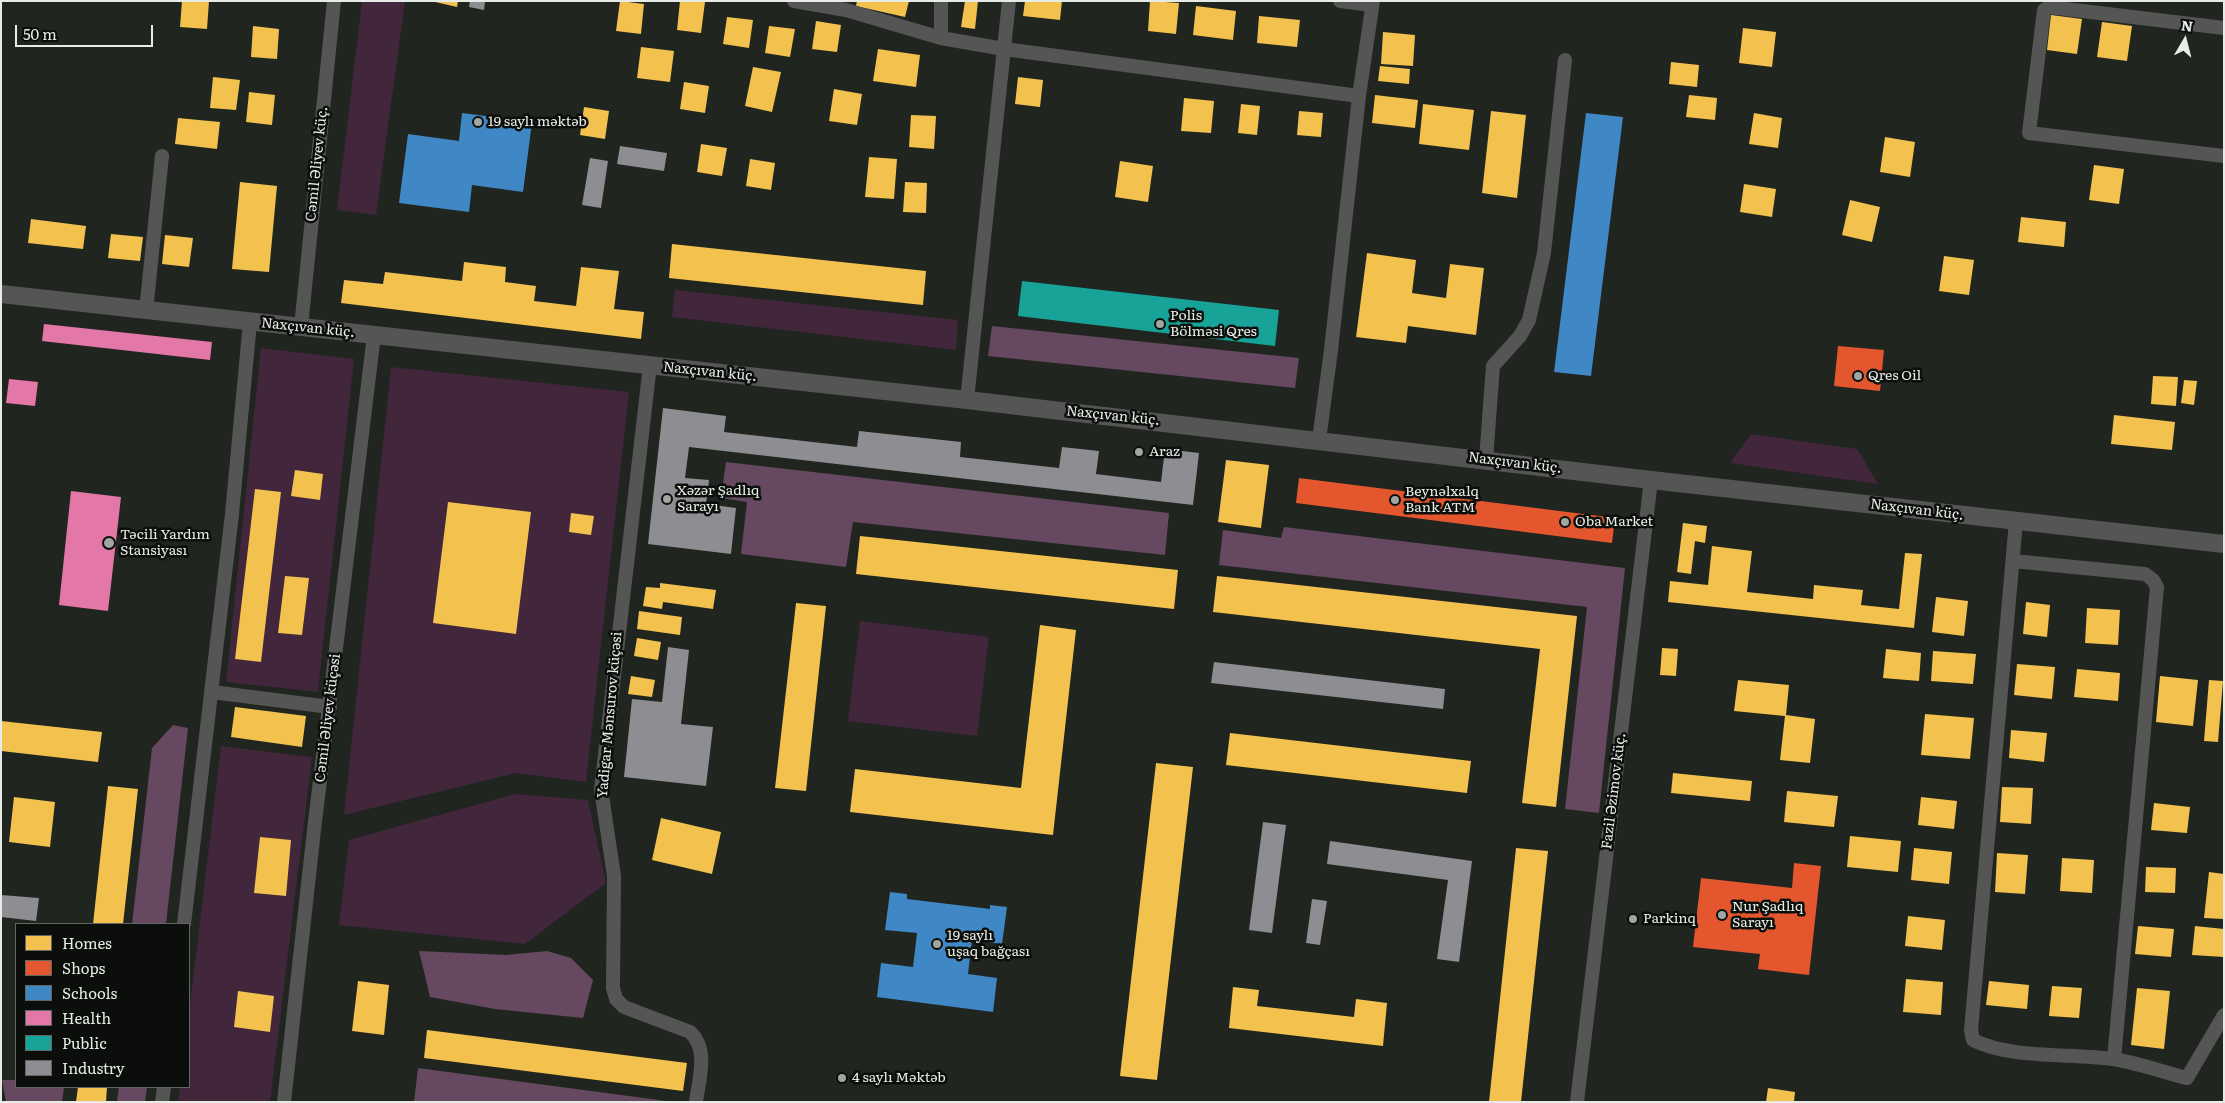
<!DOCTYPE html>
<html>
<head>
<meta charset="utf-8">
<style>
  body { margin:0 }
  #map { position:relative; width:2225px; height:1103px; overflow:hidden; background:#202520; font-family:Literata,serif }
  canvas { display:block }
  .frame { position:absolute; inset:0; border:2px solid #e7ece7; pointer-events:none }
  .legend { position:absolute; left:15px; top:923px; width:175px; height:165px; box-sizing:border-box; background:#0b0e0b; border:1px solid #636763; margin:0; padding:6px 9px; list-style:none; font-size:15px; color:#e7ece7 }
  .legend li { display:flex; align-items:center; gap:10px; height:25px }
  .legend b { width:25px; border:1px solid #636763 }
  .north { position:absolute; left:2160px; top:15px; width:50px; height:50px; -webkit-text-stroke:4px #0b0e0b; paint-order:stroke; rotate:8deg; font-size:14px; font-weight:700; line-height:20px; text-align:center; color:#e7ece7 }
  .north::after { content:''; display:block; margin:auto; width:18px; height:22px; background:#e7ece7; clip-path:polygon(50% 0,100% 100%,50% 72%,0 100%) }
  .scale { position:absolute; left:15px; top:25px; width:138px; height:22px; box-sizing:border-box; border:2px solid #e7ece7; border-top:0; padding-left:6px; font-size:15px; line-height:18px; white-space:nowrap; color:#e7ece7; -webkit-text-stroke:4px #0b0e0b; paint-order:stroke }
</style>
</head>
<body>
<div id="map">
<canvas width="2225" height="1103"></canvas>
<div class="frame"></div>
<ul class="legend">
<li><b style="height:14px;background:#f2c14e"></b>Homes</li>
<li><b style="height:14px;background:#e4572e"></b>Shops</li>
<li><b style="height:14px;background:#3f88c5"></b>Schools</li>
<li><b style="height:14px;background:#e377a8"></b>Health</li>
<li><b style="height:14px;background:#17a398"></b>Public</li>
<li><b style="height:14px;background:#8d8d92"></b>Industry</li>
</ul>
<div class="north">N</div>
<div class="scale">50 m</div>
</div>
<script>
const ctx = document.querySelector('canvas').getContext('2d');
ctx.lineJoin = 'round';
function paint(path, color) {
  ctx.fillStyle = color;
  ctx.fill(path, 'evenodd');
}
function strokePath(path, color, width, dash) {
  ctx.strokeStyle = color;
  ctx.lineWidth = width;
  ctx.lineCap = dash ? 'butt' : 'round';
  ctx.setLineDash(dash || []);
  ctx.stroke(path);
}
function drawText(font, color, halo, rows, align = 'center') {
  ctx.font = font + ' Literata,serif';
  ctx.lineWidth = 5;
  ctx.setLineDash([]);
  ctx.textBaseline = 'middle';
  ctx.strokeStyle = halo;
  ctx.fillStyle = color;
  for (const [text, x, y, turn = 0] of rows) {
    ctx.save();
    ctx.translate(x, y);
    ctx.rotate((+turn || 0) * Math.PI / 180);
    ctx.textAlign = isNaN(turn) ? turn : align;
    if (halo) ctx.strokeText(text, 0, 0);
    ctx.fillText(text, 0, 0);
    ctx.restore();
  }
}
const green = new Path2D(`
  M362 1H405L376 215 337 210Z
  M675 290 958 320 956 350 672 317Z
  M261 348 354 359 318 692 226 682Z
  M391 367 629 392 586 782 516 773 344 815Z
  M1751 434 1857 449 1878 484 1730 463Z
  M860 621 989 637 977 736 848 721Z
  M221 746 312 757 270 1102H178L180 1087H189V1013Z
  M515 794 588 800 606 883 525 944 339 925 349 840Z`);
const forest = new Path2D(`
  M992 326 1299 358 1295 388 988 356Z
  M726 462 1169 513 1165 555 853 522 846 567 741 554 747 502 721 498Z
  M1284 527 1625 568 1599 813 1565 809 1587 607 1219 565 1223 530 1281 538Z
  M173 725 188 728 166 924H132L152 748Z
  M419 951 506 955 547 951 571 958 593 980 583 1018 495 1009 430 997Z
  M418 1068 674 1102H414Z
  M2 1080H16V1087H64L62 1102H6Z
  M119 1087H147L145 1102H117Z`);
const homes = new Path2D(`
  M182 1H209L207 29 180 27Z
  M431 1H458L457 7Z
  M620 1 644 4 641 34 616 31Z
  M680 1 705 2 701 33 677 30Z
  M857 1H909L905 17 856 6Z
  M965 1H978L975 29 961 27Z
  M1025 1H1062L1060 20 1023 16Z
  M1150 1 1179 3 1176 34 1148 31Z
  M1196 6 1236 11 1233 40 1193 35Z
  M2051 15 2082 19 2077 54 2047 50Z
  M1259 16 1300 20 1297 47 1257 43Z
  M727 17 753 20 749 48 723 44Z
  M816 21 841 25 837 52 812 49Z
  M2102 22 2132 26 2127 61 2097 57Z
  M253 26 279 29 277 59 251 57Z
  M769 26 795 29 790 57 765 53Z
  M1743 28 1776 32 1772 67 1739 63Z
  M1383 32 1415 35 1413 66 1381 64Z
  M641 47 674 51 670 82 637 78Z
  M878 49 920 55 916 87 873 81Z
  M1671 62 1699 65 1697 87 1669 84Z
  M1380 66 1410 69 1409 84 1378 81Z
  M753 67 781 72 772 112 745 106Z
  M213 77 240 80 236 110 210 108Z
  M1018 77 1043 80 1040 107 1015 104Z
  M684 82 709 86 705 113 680 109Z
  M834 89 862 94 857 125 829 121Z
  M249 92 275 95 272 125 246 122Z
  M1375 95 1418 100 1415 128 1372 123Z
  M1689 95 1717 98 1715 120 1686 117Z
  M1184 98 1214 101 1211 133 1181 131Z
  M1241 104 1260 106 1257 135 1238 133Z
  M1423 104 1474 110 1469 150 1419 144Z
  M584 107 609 111 605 139 580 135Z
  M1299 111 1323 113 1321 137 1297 135Z
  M1491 111 1526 115 1517 198 1482 193Z
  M1754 113 1782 118 1778 148 1749 144Z
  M911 115 936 116 934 149 909 147Z
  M178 118 220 122 217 149 175 144Z
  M1885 137 1915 142 1910 177 1880 172Z
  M701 144 727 148 722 176 697 172Z
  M869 157 897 159 894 199 865 197Z
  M750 159 775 163 771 190 746 186Z
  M1120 161 1153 166 1148 202 1115 197Z
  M2094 165 2124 169 2119 204 2089 200Z
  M240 182 277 186 269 272 232 269Z
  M905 182 927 183 926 213 903 212Z
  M1744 184 1776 189 1772 217 1740 212Z
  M1850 200 1880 207 1872 242 1842 235Z
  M2021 217 2066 222 2064 247 2018 242Z
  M31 219 86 226 83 249 28 243Z
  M111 234 143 237 140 261 108 258Z
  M165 235 193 238 189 267 162 264Z
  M672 244 926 271 923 305 669 278Z
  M1367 253 1416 260 1412 293 1446 298 1450 264 1484 268 1476 335 1408 326 1406 343 1356 337Z
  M1944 256 1974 260 1969 295 1939 291Z
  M464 262 506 267 505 282 536 286 534 301 576 306 581 267 619 271 614 309 644 312 641 339 341 303 344 280 383 284 385 272 462 281Z
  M2153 376 2178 377 2176 406 2151 404Z
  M2184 380 2197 381 2194 405 2181 403Z
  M2114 415 2175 422 2172 450 2111 444Z
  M1226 460 1269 465 1261 528 1218 522Z
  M295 470 323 474 320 500 291 496Z
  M255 489 281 492 261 662 235 659Z
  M448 502 531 512 516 634 433 623Z
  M571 513 594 516 591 535 569 532Z
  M1683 523 1707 526 1705 543 1695 541 1691 574 1677 572Z
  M860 536 1178 570 1174 609 856 574Z
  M1712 546 1752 551 1747 592 1813 599 1814 585 1863 590 1861 605 1899 609 1905 553 1922 554 1914 628 1668 602 1670 581 1708 585Z
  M285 576 309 578 302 635 278 633Z
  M1217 576 1577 616 1556 807 1522 803 1540 649 1213 612Z
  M660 583 716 590 713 609 663 602 662 609 643 606 646 587 660 588Z
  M1936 597 1968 601 1964 636 1932 632Z
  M2026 602 2050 605 2047 637 2023 634Z
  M796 603 826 606 806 791 775 788Z
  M2087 608 2120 610 2118 645 2085 643Z
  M639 611 682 617 680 635 637 629Z
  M1040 625 1076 630 1053 835 850 812 855 769 1021 788Z
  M637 638 661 642 658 660 634 656Z
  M1662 648 1678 649 1676 676 1660 675Z
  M1886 649 1921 653 1919 681 1883 678Z
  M1933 651 1976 654 1973 684 1931 681Z
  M2017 664 2055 667 2052 699 2014 695Z
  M2077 669 2120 673 2118 701 2074 697Z
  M631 676 655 680 652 697 628 694Z
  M2160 676 2198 680 2193 726 2156 722Z
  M1738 680 1789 685 1786 715 1815 719 1810 763 1780 760 1785 716 1734 711Z
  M2209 680 2223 681 2218 742 2204 741Z
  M235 707 306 716 302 747 231 737Z
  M1925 714 1974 718 1970 759 1921 755Z
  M1 721 102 732 98 762 1 751Z
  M2011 730 2047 733 2044 762 2009 758Z
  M1230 733 1471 761 1467 793 1226 765Z
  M1156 763 1193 767 1157 1080 1120 1076Z
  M1673 773 1752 781 1750 801 1671 793Z
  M108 786 138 789 123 924H93Z
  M2002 787 2033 788 2031 824 2000 822Z
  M1787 791 1838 796 1834 827 1784 822Z
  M14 797 55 802 50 847 9 842Z
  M1921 797 1957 801 1954 829 1918 825Z
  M2154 803 2190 807 2187 833 2151 830Z
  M661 818 721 832 712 874 652 860Z
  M1850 836 1901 841 1898 872 1847 867Z
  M260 837 291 840 286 896 254 893Z
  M1516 848 1548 851 1521 1102H1489Z
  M1914 848 1952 852 1949 884 1911 880Z
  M1997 853 2028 855 2025 894 1995 892Z
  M2062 858 2094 860 2092 893 2060 891Z
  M2146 867 2176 868 2175 893 2145 892Z
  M2209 872 2224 874V919L2204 918Z
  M1908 916 1945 920 1942 950 1905 946Z
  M2138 926 2174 929 2171 957 2135 954Z
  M2195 926 2224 929V957L2192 955Z
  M1906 979 1943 982 1941 1015 1903 1012Z
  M358 981 389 985 384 1035 352 1031Z
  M1989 981 2029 985 2027 1009 1986 1005Z
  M2052 986 2082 988 2079 1018 2049 1016Z
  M1233 987 1259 990 1257 1006 1354 1017 1356 999 1387 1003 1383 1046 1229 1028Z
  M2137 988 2170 991 2164 1049 2131 1045Z
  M238 991 274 996 270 1032 234 1027Z
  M427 1030 687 1063 683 1091 424 1058Z
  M78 1087H107L106 1102H76Z
  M1768 1088 1795 1092 1794 1102H1766Z`);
const shops = new Path2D(`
  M1838 346 1884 350 1880 391 1834 386Z
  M1299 478 1615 518 1612 543 1296 503Z
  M1794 863 1821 866 1809 975 1758 969 1760 954 1693 947 1701 878 1792 888Z`);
const schools = new Path2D(`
  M462 113 532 122 523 192 472 185 469 212 399 203 408 134 459 141Z
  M1586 113 1623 117 1591 376 1554 372Z
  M890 892 907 894V899L990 909V905L1007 907 1002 944 972 940 968 974 997 978 993 1012 877 997 881 963 913 967 917 933 885 930Z`);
const health = new Path2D(`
  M44 324 212 342 210 360 42 341Z
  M9 379 38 382 35 406 6 403Z
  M71 491 121 497 108 611 59 605Z`);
const public = new Path2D(`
  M1022 281 1279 310 1275 346 1018 316Z`);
const industry = new Path2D(`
  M470 1H485L484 10 469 7Z
  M620 146 667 153 664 171 617 164Z
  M590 158 608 161 601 208 582 205Z
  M663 408 726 416 724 432 857 447 859 431 961 442 960 457 1059 468 1062 447 1099 451 1096 474 1161 482 1165 449 1199 453 1193 505 689 447 685 478 709 480 706 504 736 508 731 554 648 544Z
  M668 647 689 650 681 724 713 727 706 786 624 777 632 699 662 702Z
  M1214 662 1445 689 1443 709 1211 683Z
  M1263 822 1286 825 1272 933 1249 930Z
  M1330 841 1472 861 1459 962 1437 959 1448 880 1327 864Z
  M1 895 39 898 36 921 1 917Z
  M1312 899 1327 901 1320 945 1306 943Z`);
const minor = new Path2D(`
  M794 1 846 10 941 38 1004 49 1359 96
  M941 1V38
  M1340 1 1372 5
  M2224 28 2049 7 2044 10 2029 133 2224 156
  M146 311 162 156
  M301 327 334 1
  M650 365 601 789 614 876 613 988 616 999 624 1007 690 1032C709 1049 699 1079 696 1102
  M967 400 1009 1
  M1319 440 1331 350 1359 96 1373 1
  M1486 459 1493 366 1520 336 1529 320 1544 253 1565 60
  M2016 521 1971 1030 1973 1040C2010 1059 2070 1053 2113 1059 2138 1063 2163 1072 2187 1078L2224 1015
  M2013 561 2145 574 2153 580 2157 587 2114 1059
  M212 692 330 707
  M184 924 232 514 250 322
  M162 1102 164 1087
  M284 1102 314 830 374 335
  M1577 1102 1651 480`);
const tertiary = new Path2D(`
  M1 294 967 400 1651 480 2224 544`);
const markers = [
  [478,122,5,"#a1a6a1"],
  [1160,324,5,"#a1a6a1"],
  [1858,376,5,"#a1a6a1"],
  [1139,452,5,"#a1a6a1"],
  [667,499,5,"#a1a6a1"],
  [1395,500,5,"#a1a6a1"],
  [1565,522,5,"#a1a6a1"],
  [109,543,6,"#a1a6a1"],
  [1722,915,5,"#a1a6a1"],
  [1633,919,5,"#a1a6a1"],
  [937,944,5,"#a1a6a1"],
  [842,1078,5,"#a1a6a1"]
];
const poiNames = [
  ["19 saylı məktəb",488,122],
  ["Polis",1170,316],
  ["Bölməsi Qres",1170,332],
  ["Qres Oil",1868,376],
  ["Araz",1149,452],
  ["Xəzər Şadlıq",677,491],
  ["Sarayı",677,507],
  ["Beynəlxalq",1405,492],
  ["Bank ATM",1405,508],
  ["Oba Market",1575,522],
  ["Təcili Yardım",120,535],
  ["Stansiyası",120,551],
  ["Nur Şadlıq",1732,907],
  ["Sarayı",1732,923],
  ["Parkinq",1643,919],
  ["19 saylı",947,936],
  ["uşaq bağçası",947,952],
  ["4 saylı Məktəb",852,1078]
];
const streetNames = [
  ["Cəmil Əliyev küç.",317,164,-84],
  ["Naxçıvan küç.",308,328,6],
  ["Naxçıvan küç.",710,372,6],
  ["Naxçıvan küç.",1113,416,6],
  ["Naxçıvan küç.",1515,463,7],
  ["Naxçıvan küç.",1917,510,7],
  ["Yadigar Mənsurov küçəsi",610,715,-85],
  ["Cəmil Əliyev küçəsi",328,718,-83],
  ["Fazil Əzimov küç.",1614,791,-83]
];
paint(green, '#41263c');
paint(forest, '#664860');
paint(homes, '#f2c14e');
paint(shops, '#e4572e');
paint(schools, '#3f88c5');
paint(health, '#e377a8');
paint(public, '#17a398');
paint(industry, '#8d8d92');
strokePath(minor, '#565555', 14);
strokePath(tertiary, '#565555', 18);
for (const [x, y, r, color] of markers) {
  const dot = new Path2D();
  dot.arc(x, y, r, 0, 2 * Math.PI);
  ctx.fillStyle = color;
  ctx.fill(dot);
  strokePath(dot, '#0b0e0b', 2);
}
drawText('14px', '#e7ece7', '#0b0e0b', poiNames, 'left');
drawText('14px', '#e7ece7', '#0b0e0b', streetNames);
</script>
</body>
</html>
